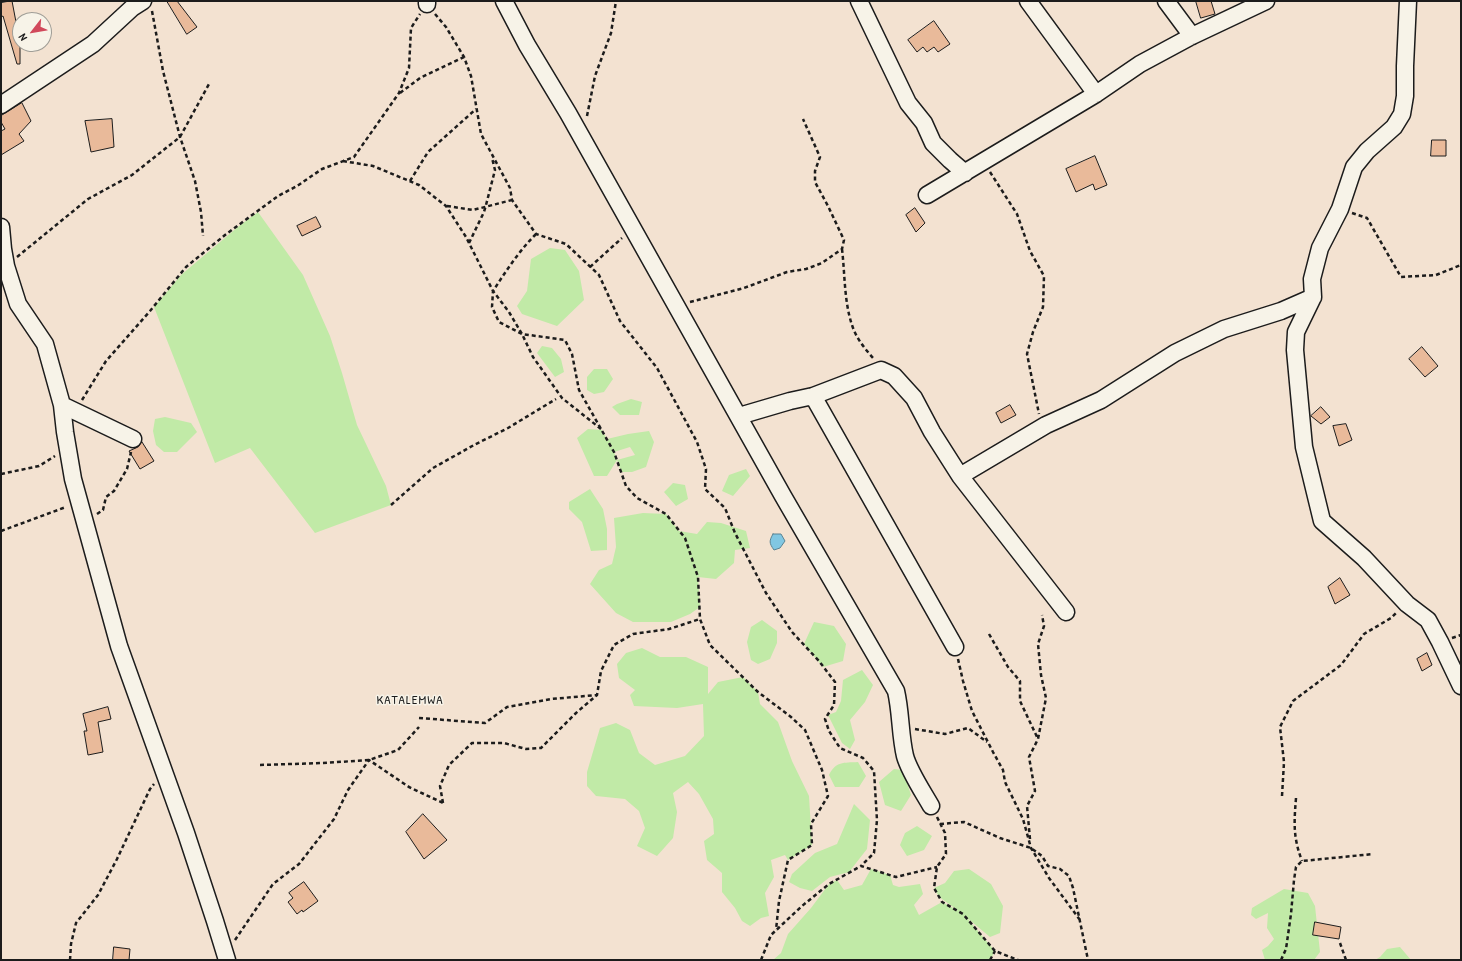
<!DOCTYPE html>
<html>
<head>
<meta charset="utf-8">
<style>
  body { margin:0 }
  #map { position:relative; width:1462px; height:961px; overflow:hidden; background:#f3e2d1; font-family:"Patrick Hand",sans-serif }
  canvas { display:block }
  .frame { position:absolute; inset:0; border:2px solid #1c1c1c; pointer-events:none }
  .north { position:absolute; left:12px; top:12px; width:40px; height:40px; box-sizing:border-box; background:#f7f3e8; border:1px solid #9f9d96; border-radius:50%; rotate:239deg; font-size:11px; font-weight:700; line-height:16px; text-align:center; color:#1c1c1c }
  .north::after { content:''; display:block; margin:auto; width:14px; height:18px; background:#d1495b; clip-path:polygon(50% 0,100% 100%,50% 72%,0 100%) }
</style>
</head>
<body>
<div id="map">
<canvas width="1462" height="961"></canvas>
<div class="frame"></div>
<div class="north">N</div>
</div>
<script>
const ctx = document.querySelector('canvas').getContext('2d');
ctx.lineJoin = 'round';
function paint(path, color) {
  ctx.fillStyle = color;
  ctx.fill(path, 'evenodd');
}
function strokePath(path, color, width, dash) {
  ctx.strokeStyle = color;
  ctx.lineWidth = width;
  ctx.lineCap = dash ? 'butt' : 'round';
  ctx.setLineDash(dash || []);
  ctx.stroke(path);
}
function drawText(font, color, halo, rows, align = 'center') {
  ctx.font = font + ' "Patrick Hand",sans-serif';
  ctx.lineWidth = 3;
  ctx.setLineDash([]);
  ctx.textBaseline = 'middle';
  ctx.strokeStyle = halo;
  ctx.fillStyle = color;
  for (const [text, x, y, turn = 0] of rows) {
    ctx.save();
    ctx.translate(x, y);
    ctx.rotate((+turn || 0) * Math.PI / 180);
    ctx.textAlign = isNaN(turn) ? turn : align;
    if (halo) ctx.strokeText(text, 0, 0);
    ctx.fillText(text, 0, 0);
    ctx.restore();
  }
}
const green = new Path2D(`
  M258 212 303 275 330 336 342 373 357 425 386 486 391 505 315 533 250 448 215 463 154 307 181 275 239 226Z
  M550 248 565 250 579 271 584 300 557 326 522 314 517 306 527 291 531 259Z
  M542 346 552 348 561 359 564 372 555 377 537 353Z
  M594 369H607L613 379 604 392 594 394 587 390V377Z
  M631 399 642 402 639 415H620L612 407 617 404Z
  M165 417 191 423 197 432 177 452H164L156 445 153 431 155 419Z
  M588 429 602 430 607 439 628 434 649 431 654 442 646 467 632 472H621L617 460 607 476H594L577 438ZM630 447 635 455 617 460 614 452Z
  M746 469 750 476 733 496 722 491 729 475Z
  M673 483 685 485 688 499 676 506 664 492Z
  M590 489 603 509 607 529V550L591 551 582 522 569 509V502Z
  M643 513 666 514 679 531 697 534 707 522 721 523 746 531 750 548 735 550 734 563 716 579 698 577 700 607 690 614 671 622H633L616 613 590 584 599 570 612 564 616 547 614 518Z
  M762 620 777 631V643L770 659 758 664 751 660 747 642 751 627Z
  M814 622 834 626 846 644 843 661 823 667 804 644Z
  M642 648 660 657H686L708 667V694L718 682 743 677 758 692 760 704 778 722 792 761 809 796 812 845 788 860 785 855 771 860 774 877 765 893 769 916 761 918 750 926 742 921 735 908 722 892V873L707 860 704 841 714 834 713 819 699 794 688 782 673 793 677 812 673 838 657 856 637 846 645 828 639 811 625 799 596 796 587 786V772L600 728 616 723 630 730 639 753 655 765 685 756 704 736 703 704 677 708 634 706 630 695 635 690 619 678 617 664 626 653Z
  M862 670 873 685 865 702 850 720 855 740 850 749 842 743 828 715 836 712 841 701 843 680Z
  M858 762 866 776 859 787H835L829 775C836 761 843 763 858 762Z
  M894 769 903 770 911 795 901 811 885 805 879 782Z
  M854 804 870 820 867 849 849 872 830 877 812 891 800 888 789 882 792 874 815 853 837 844Z
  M917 826 932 836 924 850 907 856 900 845 905 833Z
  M871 869 890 875 893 885 899 887 920 884 923 894 914 905 919 915 942 902 959 911 939 897 934 888 945 883 954 871 969 869 991 884 1003 906 1000 933 990 937 966 917 995 951 990 960H773L781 953 788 934 811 908 829 884 837 880 844 890 862 885Z
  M1284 889 1308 893 1315 906 1320 952 1314 960H1265L1262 950 1268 946 1274 939 1267 928 1268 913 1256 919 1251 915 1252 908Z
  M1400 947 1411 960H1375L1380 957 1387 949Z`);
const water = new Path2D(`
  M773 534H781L785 541 780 548 774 550C769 543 769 541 773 534Z`);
const building = new Path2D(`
  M12 1 16 22 20 21V64H17L3 16 1 17V3Z
  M167 1H177L197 27 187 34Z
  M1196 1H1211L1215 14 1201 18Z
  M934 21 950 44 938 52 934 47 927 52 923 47 917 52 908 40Z
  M22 103 31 121 19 134 24 141 1 155V131L5 129 1 122V116Z
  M112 119 114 147 91 152 85 121Z
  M1432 140H1446V156H1431Z
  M1095 156 1107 185 1095 190 1093 184 1076 192 1066 169Z
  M915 208 925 223 916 232 906 215Z
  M316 217 321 227 302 236 297 226Z
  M1422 347 1438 366 1425 377 1409 359Z
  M1010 405 1016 415 1001 423 996 413Z
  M1321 407 1330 417 1321 424 1311 416Z
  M1346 424 1352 440 1339 446 1333 426Z
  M142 442 154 461 140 469 129 451 138 447Z
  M1340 578 1350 595 1335 604 1328 587Z
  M1427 653 1432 665 1422 671 1417 659Z
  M108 707 111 719 98 722 103 752 88 755 84 731H87L83 714Z
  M423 814 447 840 424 859 406 832Z
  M304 882 318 901 303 912 302 910 297 914 288 902 293 898 289 893Z
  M1315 922 1341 927 1339 939 1313 935Z
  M114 947 130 949 129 960H113Z`);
const path = new Path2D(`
  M152 11 163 71 180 137 195 181 201 212 203 236
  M435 14 446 27 464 57 471 76 481 134 510 188 512 200 536 234 566 244 599 275 620 321 657 368 697 442 706 469 705 489 725 508 735 533 766 593 792 632 819 661 835 682 834 705 825 719 829 731 840 748 863 758 874 771 877 820 874 853 861 866
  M400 93 420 78 464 57
  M587 116 595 76 611 33 616 1
  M343 161 373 166 419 185 446 206 466 237 493 291 492 307 499 322 522 334 565 340 572 354 579 390 614 452 626 486 637 498 666 514 685 538 698 577 700 619 710 645 758 692 791 717 805 730 822 770 828 796 811 824 812 845 788 860 779 901 776 930
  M990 172 1017 214 1030 251 1044 276 1043 307 1033 332 1027 354 1039 414
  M410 181 428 152 476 109
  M447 206 473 210 512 200
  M1352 213 1367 218 1401 277 1436 275 1461 265
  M536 234C519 251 506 271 493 291L509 312 522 334 533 357 562 398 601 429
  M469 243 484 212 486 205 495 170 492 158
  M842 249C845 274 844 301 852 325 856 338 865 349 874 359
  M17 257 88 199 132 175 180 137 209 84
  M590 267 622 238
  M690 302 744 288 787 272 806 269 822 263 842 249 844 240 828 206 815 182V171L820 157 803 119
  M82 400 106 361 150 311 186 267 225 235 278 196 297 186 322 169 354 157 399 93 409 68 411 28 420 14
  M1 474 39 466 55 456
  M391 505 433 468 474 445 508 428 556 399
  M97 514 103 510 106 497 114 491 127 469 131 452
  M1 531 66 507
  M989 634 1008 667 1020 681V701L1038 739
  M1452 638 1461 635
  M958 659 963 681 972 711 993 752 1003 770 1005 782 1023 819 1031 848 1049 878 1080 920
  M419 718 485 723 507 707 551 699 597 695
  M915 729 945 734 968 728 987 742
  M260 765 323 763 369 760 398 750 419 727
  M1282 796 1284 762 1280 727 1293 701 1341 665 1364 634 1391 618 1396 613
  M1296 798C1294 823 1293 837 1302 861
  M443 803 440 786 449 765 472 743H504L526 749 541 748 576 713 597 695 601 671 614 645 633 634 669 629 700 619
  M937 817 945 833 946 854 937 867 934 888 942 902 963 914 995 951 1018 960
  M940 824 964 822 1000 838 1031 848 1042 856 1048 866 1060 869 1069 876 1073 888 1088 960
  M1030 839 1027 806 1035 791 1029 757 1038 739 1046 698 1041 675 1038 644 1044 626 1042 615
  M235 940 273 884 299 864 334 819 348 790 369 760 409 787 443 803
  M1340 943 1346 960
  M70 960 71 944 76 923 98 895 117 859 150 789 154 784
  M761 960 771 935 802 906 829 884 861 866 896 877 937 867
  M990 960 995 951
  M1281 960 1286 949 1291 914 1294 880 1296 867 1302 861 1373 854`);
const minor = new Path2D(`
  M504 1 527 45 568 113 783 496 896 691C901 712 900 735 905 756 909 771 923 792 931 806
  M859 1 908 103 924 123 933 143 950 160 965 173
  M1028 1 1096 94
  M1166 1 1192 36
  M427 4V1
  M1 105 93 44 132 8 143 1
  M927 195 1096 94 1140 64 1192 36 1266 1
  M1 227 3 249 6 266 18 304 45 344 62 405 65 432 73 479 119 646 186 833 215 921 227 960
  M1313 297 1296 332 1295 350 1304 447 1322 521 1364 558 1407 604 1428 620 1440 642 1461 686
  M813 396 955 647
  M62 405 133 439
  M739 416 790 401 813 396 881 370 894 376 914 398 932 432 960 476 1066 612
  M960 476 1046 425 1101 400 1175 353 1224 329 1281 311 1313 297 1312 279 1320 248 1340 209 1354 167 1367 151 1394 127 1402 114 1405 96V66L1408 1`);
const quarterNames = [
  ["KATALEMWA",410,701]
];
paint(green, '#c1eaa7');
paint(water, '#81c7e2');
strokePath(water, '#598393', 1);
paint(building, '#e9ba9a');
strokePath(building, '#1c1c1c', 1);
strokePath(minor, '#1c1c1c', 19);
strokePath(path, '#1c1c1c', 2.5, [4, 3]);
strokePath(minor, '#f7f3e8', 16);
ctx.letterSpacing = '1px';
drawText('13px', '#1c1c1c', '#f7f3e8', quarterNames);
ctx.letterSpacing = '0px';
</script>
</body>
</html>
